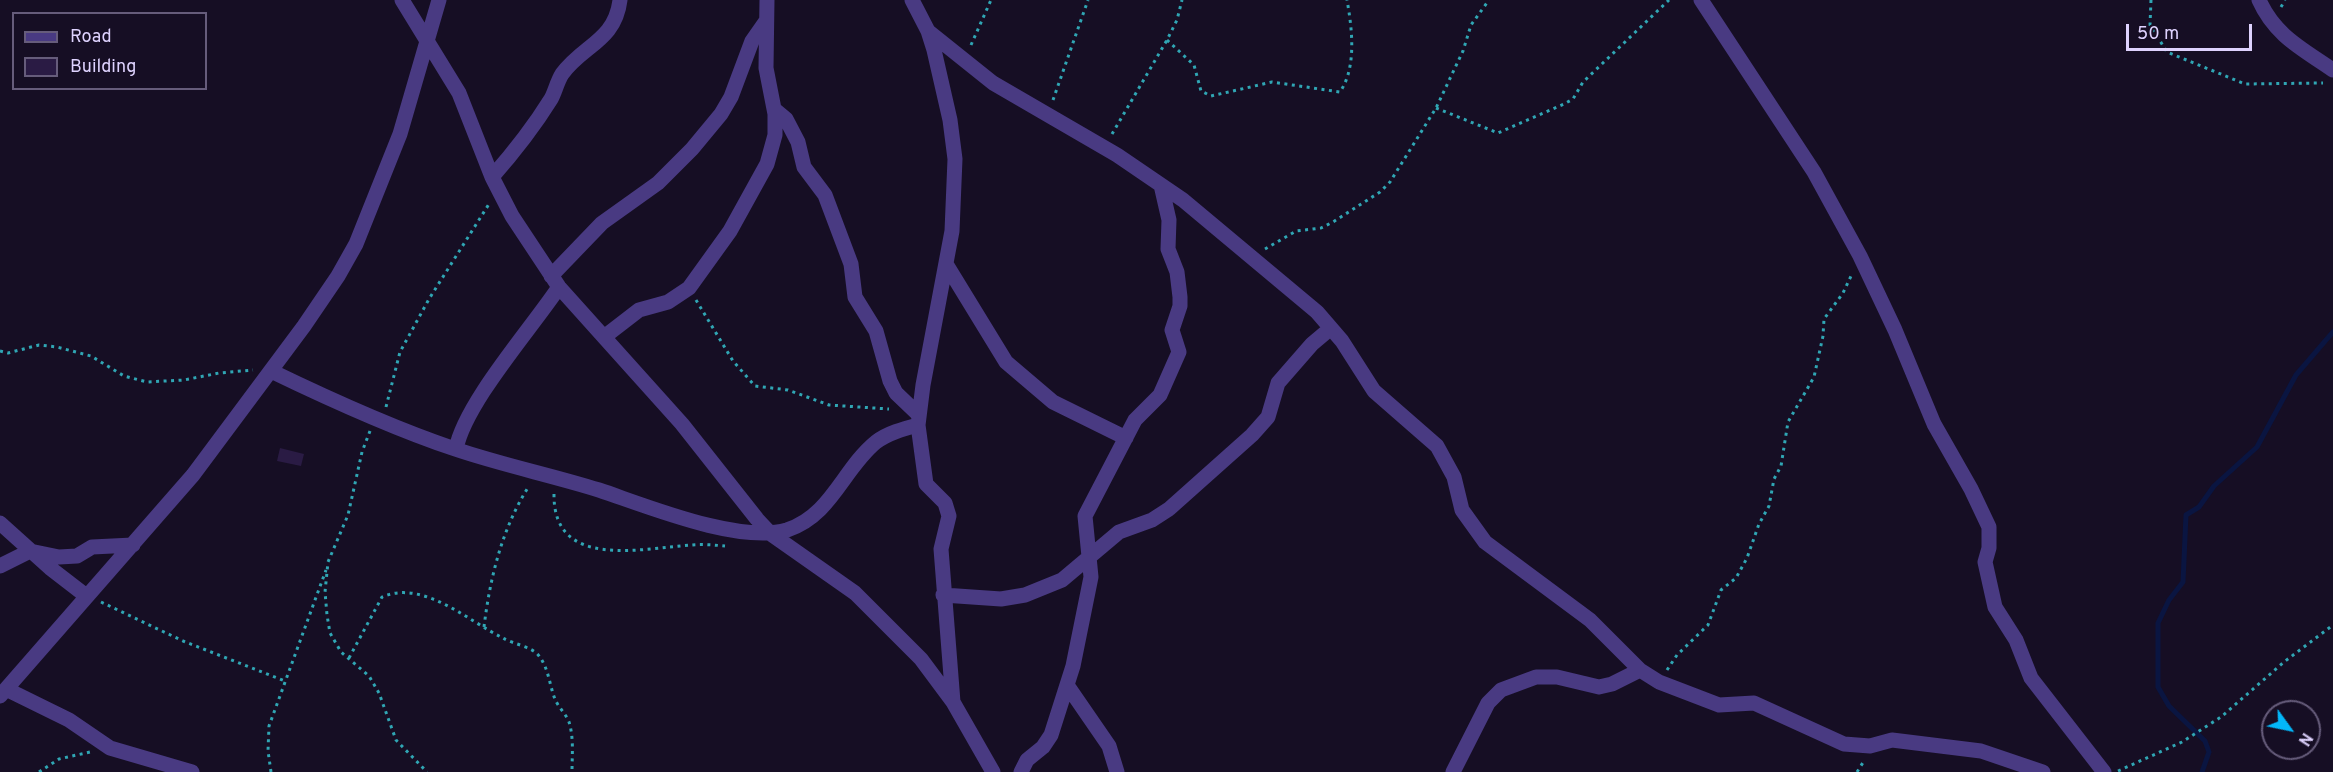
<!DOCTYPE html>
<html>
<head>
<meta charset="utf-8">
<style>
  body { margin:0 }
  #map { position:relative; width:2333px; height:772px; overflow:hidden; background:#160e24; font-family:Overpass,sans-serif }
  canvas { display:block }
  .legend { position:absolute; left:12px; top:12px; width:195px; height:78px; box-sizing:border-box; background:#160e24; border:2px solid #665c7b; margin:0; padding:8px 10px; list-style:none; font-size:18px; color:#ded2fe }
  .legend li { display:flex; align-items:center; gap:12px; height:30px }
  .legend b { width:30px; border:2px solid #665c7b }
  .north { position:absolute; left:2261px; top:700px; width:60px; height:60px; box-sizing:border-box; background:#160e24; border:2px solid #665c7b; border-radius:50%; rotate:123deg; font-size:16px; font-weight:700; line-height:24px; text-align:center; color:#ded2fe }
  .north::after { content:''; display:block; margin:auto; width:21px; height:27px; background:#03b7f9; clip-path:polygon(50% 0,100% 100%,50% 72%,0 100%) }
  .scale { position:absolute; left:2126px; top:24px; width:126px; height:27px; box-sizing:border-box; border:3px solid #ded2fe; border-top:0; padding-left:8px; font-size:18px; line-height:21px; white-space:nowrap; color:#ded2fe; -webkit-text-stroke:4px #160e24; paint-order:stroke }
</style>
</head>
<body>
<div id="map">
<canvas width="2333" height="772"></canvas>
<ul class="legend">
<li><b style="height:8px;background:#493a82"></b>Road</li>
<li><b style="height:16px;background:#2a1b44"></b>Building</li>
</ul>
<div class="north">N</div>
<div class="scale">50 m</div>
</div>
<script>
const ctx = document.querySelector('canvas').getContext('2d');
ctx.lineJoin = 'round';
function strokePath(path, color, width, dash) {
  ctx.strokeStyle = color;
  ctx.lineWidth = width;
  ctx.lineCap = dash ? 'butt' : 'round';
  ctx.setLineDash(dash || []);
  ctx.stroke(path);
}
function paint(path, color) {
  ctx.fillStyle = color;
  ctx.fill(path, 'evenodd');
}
const stream = new Path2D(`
  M2202 772 2209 752 2205 741 2169 706 2158 687V623L2169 600 2183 582 2186 515 2199 507 2214 486 2257 447 2296 375 2333 332`);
const building = new Path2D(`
  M280 448 304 454 301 466 277 461Z`);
const path = new Path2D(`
  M2151 0 2150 25 2167 52 2245 84 2323 83
  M2281 7 2285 0
  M1167 40 1194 65 1201 91 1211 96 1272 82 1340 92C1357 67 1352 28 1347 0
  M971 45 991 0
  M1053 100 1088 0
  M1436 108 1498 133 1564 104 1573 99 1583 82 1669 0
  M1112 134 1167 40 1177 20 1182 0
  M1265 249 1296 231 1321 228 1333 222 1380 192 1390 182 1436 108 1463 51 1471 25 1489 0
  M696 300 733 361 755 386 788 390 829 405 889 409
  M0 351 8 353 39 345 57 347 91 356 124 376 147 382 184 380 219 373 253 370
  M386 407 400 352 429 299 489 204
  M370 431 362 452 348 515 328 562 325 592 327 615 330 633 341 652 369 676 379 693 396 740 427 772
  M554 494C553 571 642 548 692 545 703 544 714 545 725 546
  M101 602 183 641 285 681
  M484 627C490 578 502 528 529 486
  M349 658 382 597C423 579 468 621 503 638 513 644 533 647 539 656 549 669 549 684 555 699 558 707 566 714 569 722 574 738 572 755 572 772
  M1667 670 1677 655 1708 625 1721 590 1736 578 1747 558 1759 524 1769 506 1774 479 1781 466 1788 422 1814 377 1823 336 1824 319 1843 293 1852 274
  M2118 771 2182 742 2221 717 2284 662 2333 625
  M39 772 59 759 90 752
  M271 772 268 751 269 726 326 570
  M1857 772 1864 761`);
const street = new Path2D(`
  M402 0 459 93 492 177 512 216 559 287 682 424 757 519 771 534 855 593 921 659 953 702 993 772
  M912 0 928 31 934 50 950 120 955 159 952 231 923 385 918 425 926 484 945 503 949 516 941 549 953 702
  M1701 0 1814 172 1860 256 1895 330 1934 424 1971 489 1989 527V548L1985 562 1995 607 2016 640 2031 678 2104 772
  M2259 0C2275 36 2303 49 2333 70
  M928 31 993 83 1117 155 1183 200 1317 312 1342 341 1374 391 1437 446 1454 477 1462 510 1485 542 1590 620 1640 670 1659 682 1719 705 1754 703 1844 744 1870 746 1892 740 1981 751 2043 772
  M774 109 786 119 798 142 804 167 825 195 851 264 855 297 876 331 890 381 896 393 918 414
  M492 177C514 152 533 128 551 99 555 92 557 82 562 74 583 45 615 41 620 0
  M946 264 1006 362 1053 402 1126 438
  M551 276 602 223 658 183 692 149 721 114 731 97 752 41 766 21
  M604 337 639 310 668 302 689 288 730 231 767 164 775 135V114L766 68 767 0
  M271 371C331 400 392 428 455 449 502 465 551 475 599 490 647 506 739 544 787 530 831 516 843 469 876 442 888 433 903 429 918 425
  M456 449C465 403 531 329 559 287
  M0 523 50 568 85 595
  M0 566 30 551 59 557 77 556 92 547 133 545
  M943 595 1001 599 1025 595 1062 580 1119 532 1152 520 1169 509 1252 435 1268 417 1278 383 1312 344 1331 328
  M1067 685 1109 746 1117 772
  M6 689 69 720 110 748 192 772
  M0 696 193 475 304 326 338 276 356 244 400 134 439 0
  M1021 772 1027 760 1043 747 1051 735 1073 666 1091 577 1085 516 1135 420 1160 395 1179 352 1172 330 1180 306V297L1177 272 1168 249 1169 220 1161 185
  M1453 772 1488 703 1501 690 1536 677H1557L1599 687 1612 684 1640 670`);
strokePath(stream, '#0a1541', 5);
paint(building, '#2a1b44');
strokePath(path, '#30a6b4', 3, [3, 4.5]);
strokePath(street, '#493a82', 15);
</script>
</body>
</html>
